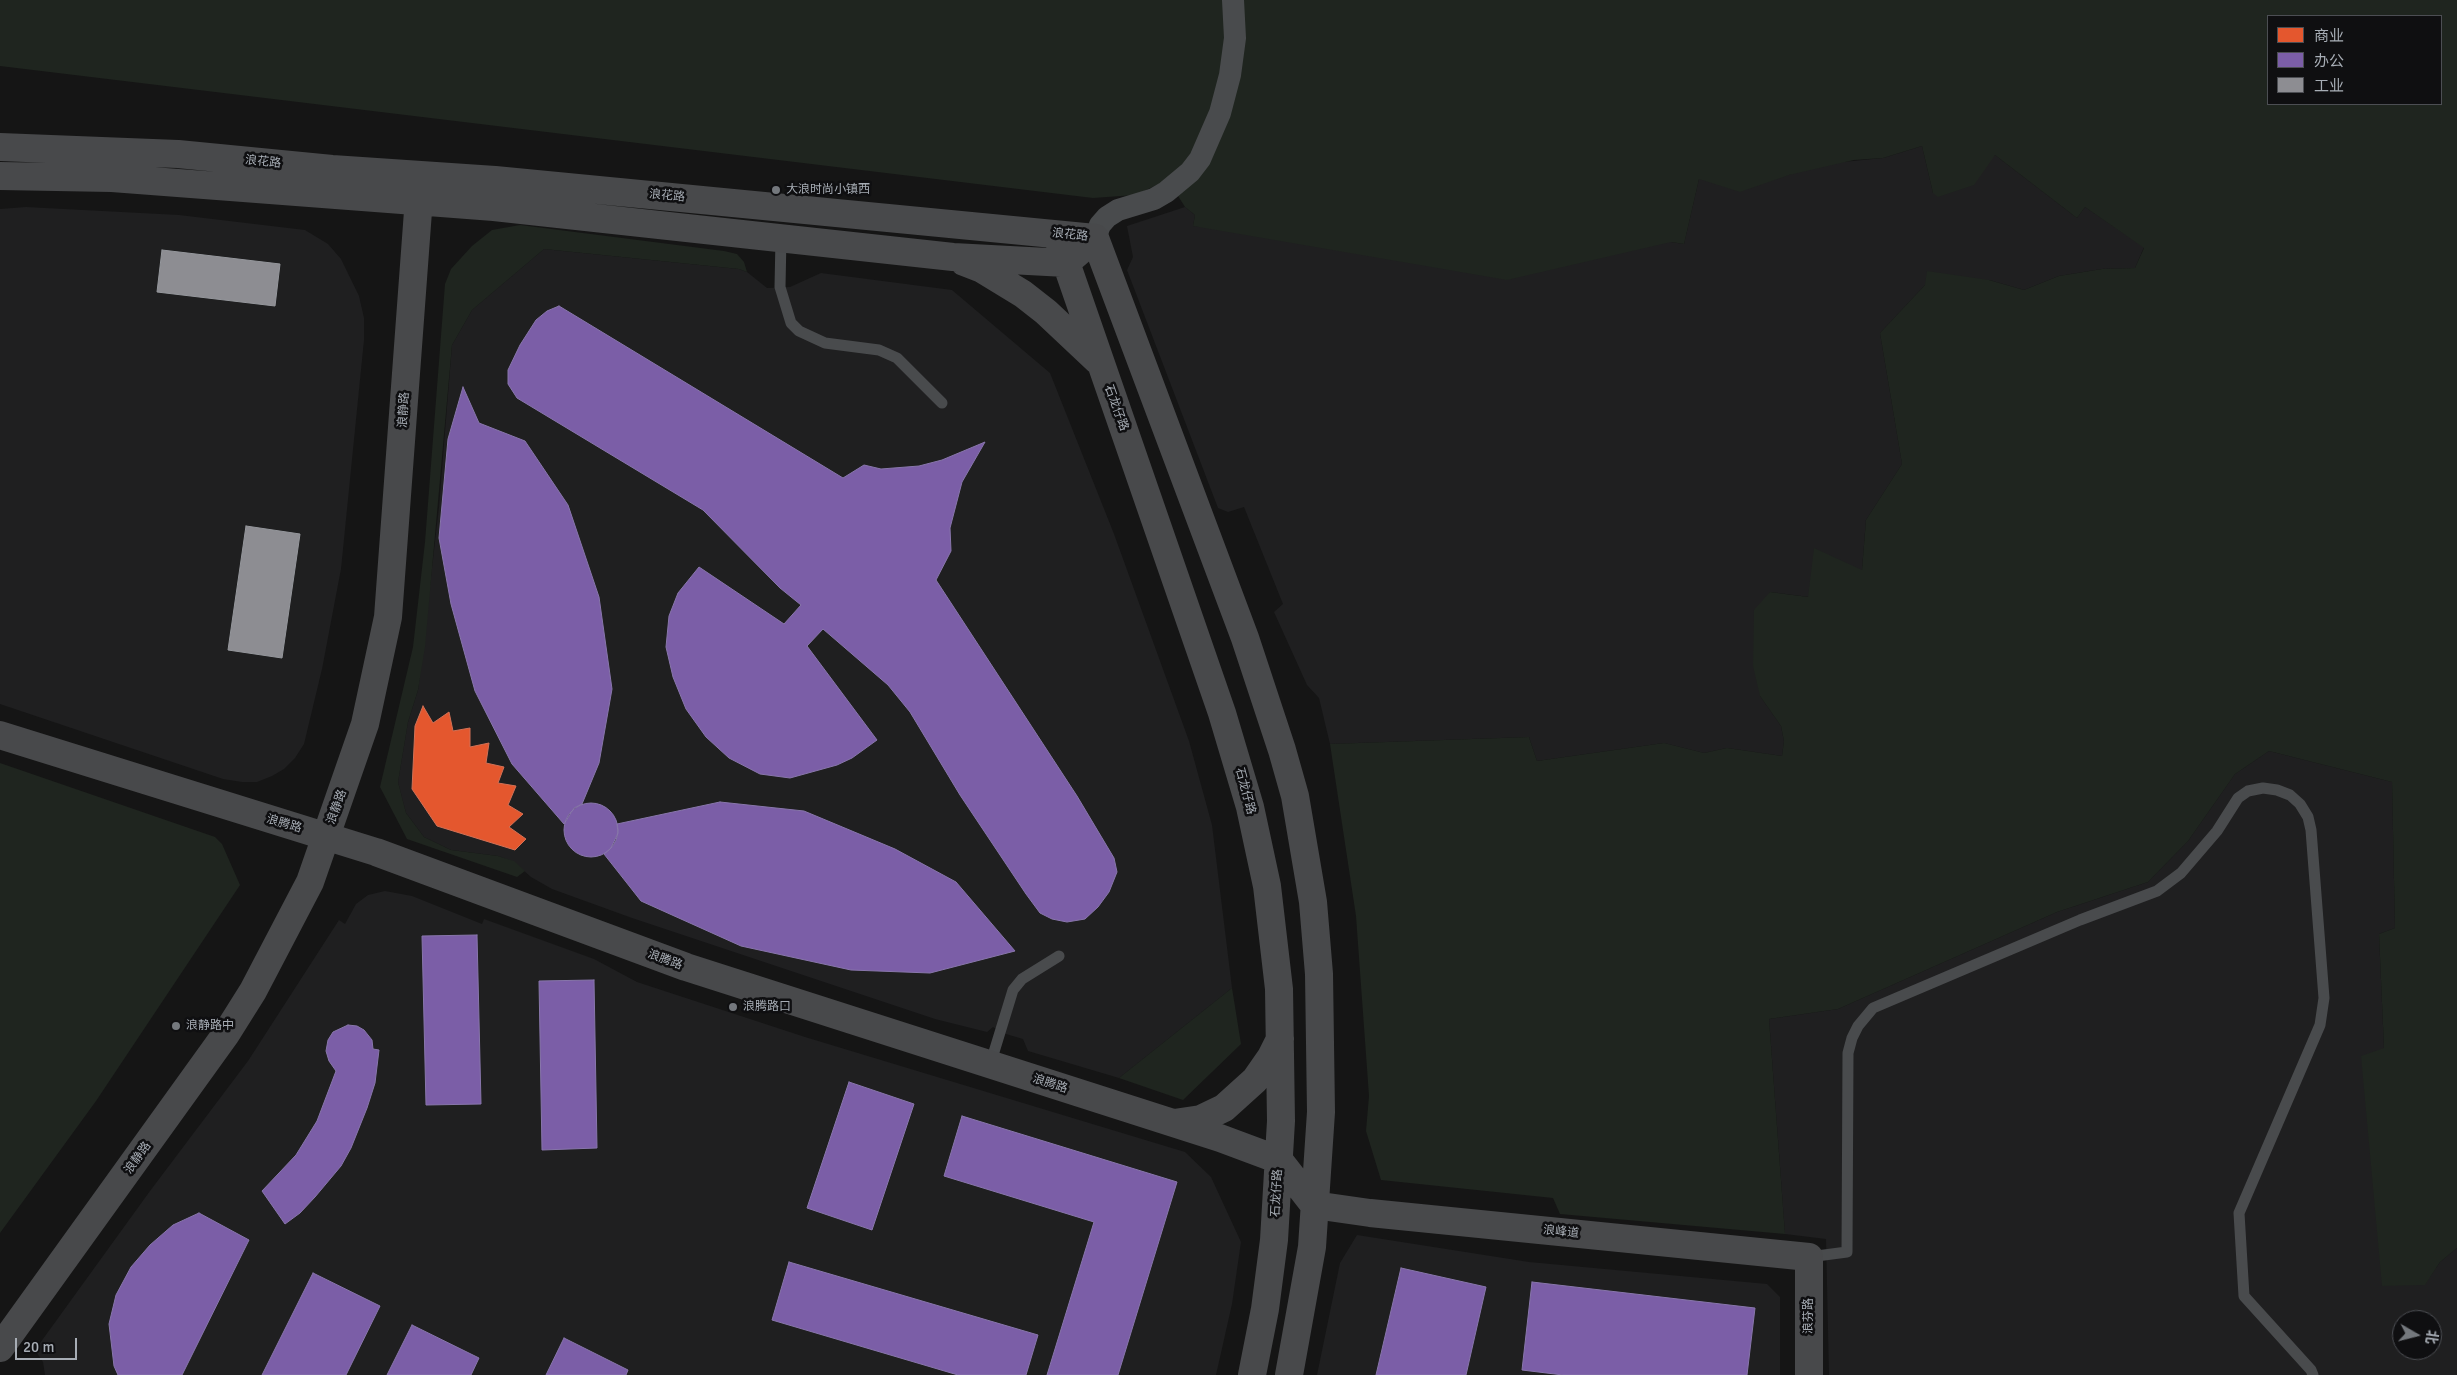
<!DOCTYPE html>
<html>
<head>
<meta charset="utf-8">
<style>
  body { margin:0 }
  #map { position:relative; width:2457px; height:1375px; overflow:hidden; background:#151515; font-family:Signika,"Noto Sans SC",sans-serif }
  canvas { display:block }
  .legend { position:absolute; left:2267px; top:15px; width:175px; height:90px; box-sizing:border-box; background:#0f0f11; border:1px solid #4c4e53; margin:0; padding:6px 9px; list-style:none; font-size:15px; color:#a7adb5 }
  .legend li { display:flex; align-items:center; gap:10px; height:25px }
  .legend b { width:25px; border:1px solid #4c4e53 }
  .north { position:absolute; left:2392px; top:1310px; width:50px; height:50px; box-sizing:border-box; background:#0f0f11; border:1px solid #4c4e53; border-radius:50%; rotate:98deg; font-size:14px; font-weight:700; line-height:20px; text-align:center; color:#a7adb5 }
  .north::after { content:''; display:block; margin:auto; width:18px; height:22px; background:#74787d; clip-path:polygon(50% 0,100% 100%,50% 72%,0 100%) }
  .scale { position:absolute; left:15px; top:1338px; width:62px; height:22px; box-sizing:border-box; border:2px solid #a7adb5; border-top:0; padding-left:6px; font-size:15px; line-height:18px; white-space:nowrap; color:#a7adb5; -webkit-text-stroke:4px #0f0f11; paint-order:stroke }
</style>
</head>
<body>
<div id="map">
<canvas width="2457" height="1375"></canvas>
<ul class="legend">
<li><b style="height:14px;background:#e4572e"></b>商业</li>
<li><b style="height:14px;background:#7b5ea7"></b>办公</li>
<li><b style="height:14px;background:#8d8d92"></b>工业</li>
</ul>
<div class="north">北</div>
<div class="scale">20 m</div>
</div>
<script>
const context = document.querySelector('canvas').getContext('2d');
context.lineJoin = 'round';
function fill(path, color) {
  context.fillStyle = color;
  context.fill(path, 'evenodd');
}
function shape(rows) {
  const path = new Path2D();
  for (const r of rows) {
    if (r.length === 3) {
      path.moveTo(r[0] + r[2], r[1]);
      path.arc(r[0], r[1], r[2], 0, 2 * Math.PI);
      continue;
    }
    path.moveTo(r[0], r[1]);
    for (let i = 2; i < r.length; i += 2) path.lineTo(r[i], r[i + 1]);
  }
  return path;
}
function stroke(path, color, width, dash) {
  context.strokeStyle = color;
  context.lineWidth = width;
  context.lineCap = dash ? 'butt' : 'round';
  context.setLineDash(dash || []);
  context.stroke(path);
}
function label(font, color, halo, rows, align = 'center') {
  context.font = font + ' Signika,"Noto Sans SC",sans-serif';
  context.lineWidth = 5;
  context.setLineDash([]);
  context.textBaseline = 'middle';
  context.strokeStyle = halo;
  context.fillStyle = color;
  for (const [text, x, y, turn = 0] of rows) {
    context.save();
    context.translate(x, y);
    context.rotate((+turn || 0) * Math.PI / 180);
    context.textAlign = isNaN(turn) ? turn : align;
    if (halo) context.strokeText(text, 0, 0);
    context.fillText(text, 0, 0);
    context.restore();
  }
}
fill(shape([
  [1922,146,1933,193,1995,155,2077,218,2085,207,2144,247,2135,268,2102,269,2059,276,2024,290,1989,280,1925,285,1880,333,1902,464,1866,520,1862,570,1809,597,1770,592,1760,696,1781,726,1784,741,1782,756,1727,748,1704,753,1664,743,1537,761,1529,737,1330,744,1319,698,1307,685,1274,612,1283,604,1244,507,1228,512,1218,508,1127,270,1133,257,1127,226,1185,207,1195,215,1193,226,1671,242,1684,244,1699,179,1788,175,1823,164,1883,158],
  [26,207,179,215,305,230,328,244,341,259,359,296,364,318,364,340,341,569,322,669,304,744,295,758,284,769,272,776,257,782,242,782,223,779,0,704,0,209],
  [544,249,739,269,747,272,767,288,790,287,821,273,952,290,1050,373,1114,534,1189,741,1212,825,1232,988,1119,1078,1028,1051,1023,1039,1006,1034,993,1027,987,1032,935,1019,632,918,552,889,531,877,514,862,498,856,451,850,424,837,406,813,398,782,408,722,418,690,439,507,452,345,472,310],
  [2269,751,2392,782,2395,928,2379,934,2384,1048,2425,1284,2440,1262,2457,1248,2457,1375,1829,1375,1826,1239,1785,1234,1769,1019,1838,1009,2057,912,2148,882,2188,841,2235,774],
  [2402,1320,2432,1320,2432,1350,2402,1350],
  [385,891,412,896,482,924,484,919,594,959,637,982,805,1037,1185,1152,1211,1177,1241,1242,1232,1304,1216,1375,45,1375,43,1362,35,1350,150,1191,248,1061,339,920,345,924,356,904,368,895],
  [1357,1235,1529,1262,1767,1284,1780,1297,1780,1375,1317,1375,1340,1263]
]), '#1f1f20');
fill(shape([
  [0,0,2457,0,2457,1248,2440,1262,2425,1285,2382,1286,2361,1056,2384,1048,2379,934,2395,928,2392,782,2269,751,2235,774,2188,841,2148,882,2057,912,1838,1009,1769,1019,1785,1234,1560,1214,1553,1198,1381,1180,1366,1131,1369,1096,1356,916,1330,744,1529,737,1537,761,1664,743,1704,753,1727,748,1782,756,1784,741,1781,726,1760,696,1753,666,1754,610,1770,592,1808,597,1814,548,1862,570,1866,520,1902,464,1880,333,1925,285,1927,271,1989,280,2024,290,2059,276,2102,269,2135,268,2144,248,2085,207,2077,218,1995,155,1974,185,1938,197,1933,193,1922,146,1883,158,1854,160,1789,175,1740,192,1699,179,1684,244,1671,242,1507,280,1193,226,1195,215,1185,207,1168,180,1135,195,1093,198,0,66],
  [2268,16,2441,16,2441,104,2268,104],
  [520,225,724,251,737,254,744,262,747,272,739,269,544,249,472,310,452,345,425,647,418,690,408,722,398,782,406,813,424,837,451,850,498,856,514,861,525,871,517,877,407,839,380,787,413,647,425,542,445,284,451,269,472,246,492,230],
  [0,763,215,837,222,844,240,885,96,1101,0,1233],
  [1232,988,1241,1044,1183,1100,1119,1078]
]), '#1f251f');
const shops = shape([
  [423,706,433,723,449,712,453,731,470,728,470,747,489,743,486,763,504,767,498,783,516,786,508,805,523,814,509,827,526,839,515,850,437,826,412,789,415,726,423,706]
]);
fill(shops, '#e4572e');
stroke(shops, '#d27156', 1);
const offices = shape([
  [559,306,843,478,864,465,881,469,919,466,942,460,985,442,962,482,950,528,951,551,936,580,1077,796,1114,858,1117,872,1109,892,1098,907,1085,919,1067,922,1052,919,1040,913,1026,894,960,795,910,712,888,685,823,629,807,646,877,740,852,758,837,765,790,778,760,774,729,758,706,737,686,709,673,677,666,647,669,616,678,593,699,567,784,624,801,605,780,588,703,510,517,398,508,384,508,370,520,345,536,320,547,311,559,306],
  [463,387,479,423,525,441,568,505,599,597,612,689,599,763,582,804,574,808,564,824,512,764,475,691,451,604,439,538,448,439,463,387],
  [720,802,804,811,895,849,956,882,1015,951,930,973,851,970,741,946,641,901,604,854,611,848,618,833,617,824,720,802],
  [591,830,27],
  [477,935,481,1104,426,1105,422,936,477,935],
  [594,980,597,1148,542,1150,539,981,594,980],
  [348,1025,357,1026,364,1030,372,1040,373,1049,379,1050,375,1083,367,1108,351,1148,341,1166,315,1197,300,1213,285,1224,262,1191,296,1155,317,1121,336,1071,329,1061,326,1051,328,1040,333,1032,348,1025],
  [849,1082,914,1104,872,1230,807,1208,849,1082],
  [962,1116,1177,1182,1118,1375,1047,1375,1094,1222,944,1176,962,1116],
  [199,1213,249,1240,182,1375,118,1375,114,1366,109,1324,116,1295,131,1267,150,1245,173,1225,199,1213],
  [789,1262,1038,1335,1026,1375,958,1375,772,1320,789,1262],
  [1401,1268,1486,1287,1466,1375,1376,1375,1401,1268],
  [313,1273,380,1306,346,1375,262,1375,313,1273],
  [1532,1282,1755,1308,1747,1375,1563,1375,1522,1370,1532,1282],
  [412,1325,479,1358,471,1375,387,1375,412,1325],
  [564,1338,628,1370,626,1375,546,1375,564,1338]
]);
fill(offices, '#7b5ea7');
stroke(offices, '#8876ab', 1);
const industry = shape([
  [162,250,280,264,275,306,157,292,162,250],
  [246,526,300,534,282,658,228,650,246,526]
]);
fill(industry, '#8d8d92');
stroke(industry, '#95979c', 1);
stroke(shape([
  [781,238,780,287,791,323,799,331,825,343,879,350,897,358,942,403],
  [990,1065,1013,990,1022,979,1059,956],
  [1809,1257,1847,1252,1848,1053,1852,1038,1858,1026,1873,1008,2080,920,2157,891,2181,873,2217,831,2238,798,2248,791,2263,788,2277,790,2290,795,2300,804,2308,817,2311,830,2324,998,2320,1025,2239,1213,2244,1296,2311,1370,2313,1375]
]), '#494b4d', 11);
stroke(shape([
  [1095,238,1100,225,1107,217,1118,210,1154,199,1166,192,1190,172,1200,159,1220,113,1230,75,1235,38,1233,0]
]), '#494b4d', 22);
stroke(shape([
  [0,147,178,154,332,169,495,180,1095,238,1066,263,953,257,494,207,112,178,0,176],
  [1095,238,1245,638,1282,750,1295,796,1313,902,1319,974,1321,1112,1312,1247,1289,1375],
  [1060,245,1222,713,1250,807,1267,886,1279,989,1281,1121,1274,1240,1265,1309,1252,1375],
  [964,262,982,269,1023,294,1046,312,1097,360],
  [0,735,376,852,686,967,1220,1138,1279,1160,1314,1205,1370,1213,1809,1257,1809,1375],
  [1174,1123,1201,1119,1224,1108,1255,1080,1271,1057,1280,1039],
  [0,1348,226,1034,253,991,310,882,365,724,388,617,420,184]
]), '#48494b', 28);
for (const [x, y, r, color] of [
  [776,190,5,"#74787d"],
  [733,1007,5,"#74787d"],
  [176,1026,5,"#74787d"]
]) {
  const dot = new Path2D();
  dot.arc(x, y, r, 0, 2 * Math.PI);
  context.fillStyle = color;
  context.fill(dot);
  stroke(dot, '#0f0f11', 2);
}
label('12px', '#a7adb5', '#0f0f11', [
  ["浪花路",263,162,6],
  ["浪花路",667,196,5],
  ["浪花路",1070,235,6],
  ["石龙仔路",1116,408,70],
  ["浪静路",404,410,-86],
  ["石龙仔路",1245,791,75],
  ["浪静路",337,807,-70],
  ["浪腾路",284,824,16],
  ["浪腾路",665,960,20],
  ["浪腾路",1050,1084,18],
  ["浪静路",138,1158,-54],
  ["石龙仔路",1277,1193,-87],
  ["浪峰道",1561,1232,6],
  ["浪芬路",1809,1316,-90]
]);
label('12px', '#a7adb5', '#0f0f11', [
  ["大浪时尚小镇西",786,190],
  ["浪腾路口",743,1007],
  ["浪静路中",186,1026]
], 'left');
</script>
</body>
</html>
